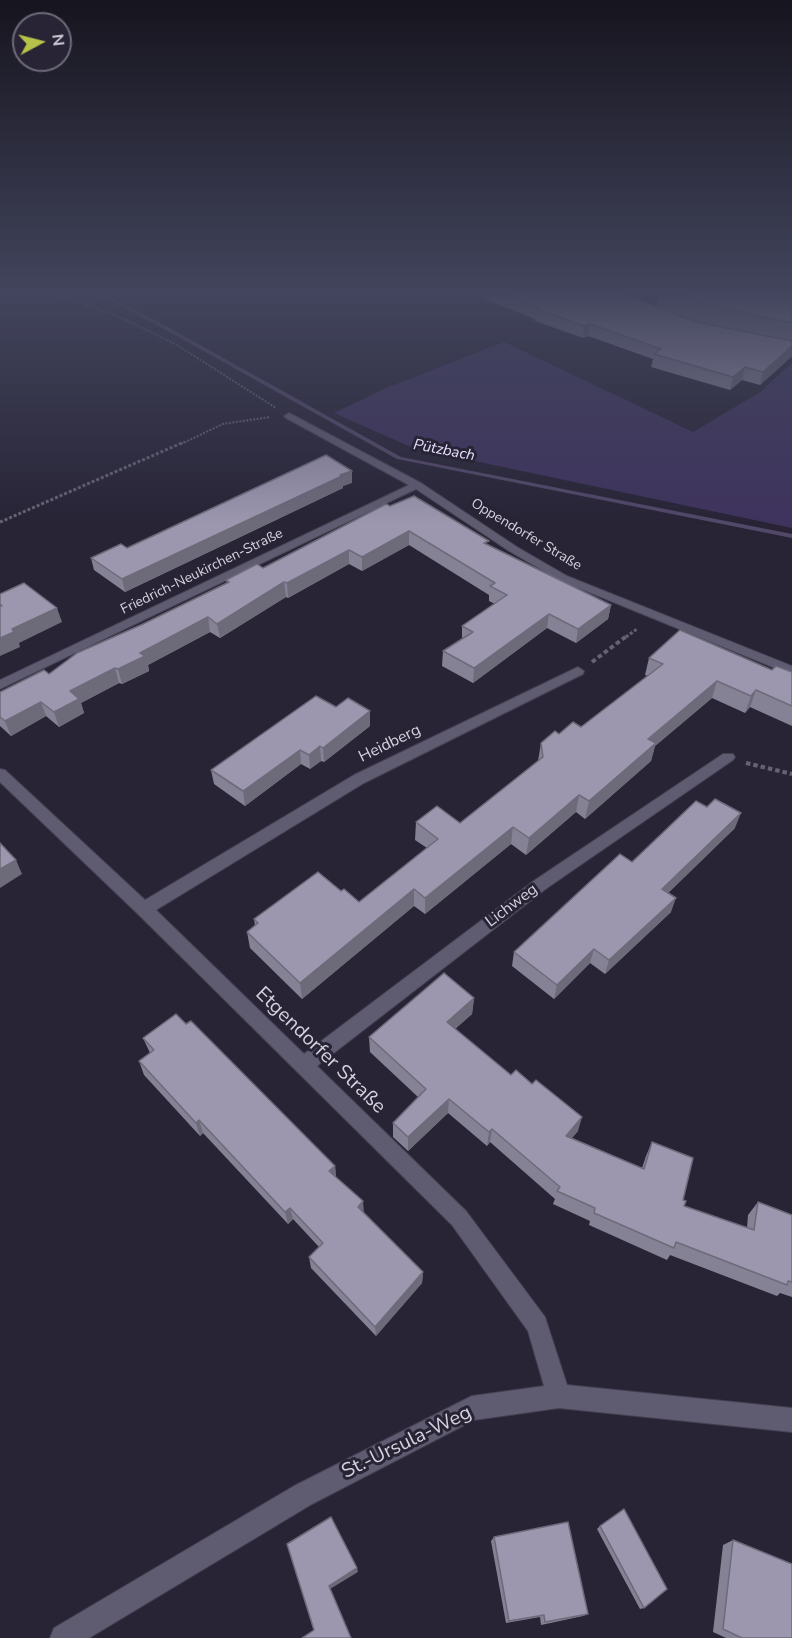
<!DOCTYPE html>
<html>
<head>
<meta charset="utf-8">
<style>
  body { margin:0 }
  #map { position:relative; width:792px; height:1638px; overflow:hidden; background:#282436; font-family:"Nunito Sans",sans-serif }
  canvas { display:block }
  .north { position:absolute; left:12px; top:12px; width:60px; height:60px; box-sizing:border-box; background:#282436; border:2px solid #6d6a79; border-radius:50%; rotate:83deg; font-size:16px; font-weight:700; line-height:24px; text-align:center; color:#d4d2de }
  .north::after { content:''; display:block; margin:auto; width:21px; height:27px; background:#b6c149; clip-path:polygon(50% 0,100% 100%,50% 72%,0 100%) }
</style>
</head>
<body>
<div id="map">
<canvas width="792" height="1638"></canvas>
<div class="north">N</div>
</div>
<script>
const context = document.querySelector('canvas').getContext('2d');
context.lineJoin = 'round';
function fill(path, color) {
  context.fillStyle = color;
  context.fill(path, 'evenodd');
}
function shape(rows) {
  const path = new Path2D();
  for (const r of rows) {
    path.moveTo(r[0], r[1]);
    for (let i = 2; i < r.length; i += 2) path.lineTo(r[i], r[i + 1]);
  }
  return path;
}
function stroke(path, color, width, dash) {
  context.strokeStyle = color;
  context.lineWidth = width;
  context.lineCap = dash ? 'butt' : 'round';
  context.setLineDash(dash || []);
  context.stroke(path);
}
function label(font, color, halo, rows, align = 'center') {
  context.font = font + ' "Nunito Sans",sans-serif';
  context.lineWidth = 6;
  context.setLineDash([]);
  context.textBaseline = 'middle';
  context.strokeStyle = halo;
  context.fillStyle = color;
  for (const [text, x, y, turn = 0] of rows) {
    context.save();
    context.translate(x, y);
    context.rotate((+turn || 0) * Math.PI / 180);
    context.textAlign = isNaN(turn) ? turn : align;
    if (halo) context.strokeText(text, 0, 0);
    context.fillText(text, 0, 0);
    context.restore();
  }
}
fill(shape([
  [504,342,693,432,759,393,792,363,792,528,413,448,334,413,386,388]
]), '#3e335d');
fill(shape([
  [86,295,94,295,114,299,168,327,401,457,792,534,792,538,397,459,164,329,111,301,86,295]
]), '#524868');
const street = shape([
  [289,413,421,483,517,547,567,576,792,666,792,675,559,580,509,551,416,489,0,689,0,680,409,485,286,418,284,416,289,413],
  [578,667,584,671,583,674,364,783,156,910,304,1054,535,880,723,754,733,754,735,757,733,760,547,888,317,1066,466,1211,545,1317,567,1385,792,1408,792,1432,559,1408,474,1420,312,1504,89,1638,50,1638,54,1628,294,1486,464,1400,472,1396,544,1386,528,1331,452,1225,138,914,0,782,0,769,5,770,145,900,354,775,578,667]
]);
stroke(street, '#444051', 2);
stroke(shape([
  [53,295,74,300,122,318,177,345,276,408],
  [181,444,223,424,270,417]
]), '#666272', 2, [2, 1.5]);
stroke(shape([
  [0,522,184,442],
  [626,637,637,629]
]), '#666272', 3, [3, 2]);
stroke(shape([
  [592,662,628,635],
  [746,763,792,774]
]), '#666272', 4, [4.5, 3]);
fill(street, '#5f5b71');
fill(shape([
  [475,295,628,295,656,306,658,295,792,295,792,356,760,385,742,380,730,390,651,367,653,359,588,336,583,338,535,321,535,319],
  [352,483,343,486,343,488,125,592,94,570,91,558],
  [390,506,489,545,611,605,608,619,576,643,547,628,473,683,442,666,443,651,462,639,462,626,495,604,489,601,489,595,409,545,362,571,349,564,288,598,286,597,220,638,210,632,148,665,149,671,122,684,119,683,81,703,84,713,59,727,46,716,11,736,0,726,0,692,49,674,143,624,227,583,226,580,263,568],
  [649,658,792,672,792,726,750,707,745,713,712,698,655,746,651,761,585,819,576,812,526,855,511,844,425,914,414,906,302,999,250,948,247,932,255,926,254,919,341,891,359,902,427,848,415,840,416,822,460,823,538,761,541,743,559,734,581,727,648,676,645,675],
  [370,726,324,762,321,761,310,769,301,764,245,806,214,784,211,770],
  [735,828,668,893,671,912,605,974,590,963,554,999,512,966,514,952,632,862],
  [474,998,472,1014,455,1029,578,1131,572,1138,642,1168,646,1156,652,1142,683,1200,684,1206,747,1228,748,1215,758,1202,792,1215,792,1297,780,1293,777,1296,670,1255,667,1260,589,1225,590,1221,553,1204,555,1199,490,1142,487,1146,448,1113,408,1151,393,1137,393,1123,418,1097,370,1052,369,1037],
  [143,1038,335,1166,336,1177,364,1213,423,1272,422,1283,376,1336,311,1268,309,1257,319,1247,293,1219,288,1224,203,1133,200,1136,144,1075,139,1061,150,1053],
  [600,1526,644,1608,640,1609,597,1529],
  [494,1537,588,1614,583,1616,541,1625,540,1617,506,1623,491,1541],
  [733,1540,792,1638,726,1638,713,1632,723,1545]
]), '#868296');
fill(shape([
  [590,324,588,336,583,338,584,326],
  [792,346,792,356,760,385,763,372],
  [745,367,742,380,730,390,733,377],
  [352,471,352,483,343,486,343,488,125,592,122,579,340,475],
  [409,531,409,545,362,571,362,557],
  [349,550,349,564,288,598,287,583],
  [284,582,286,597,220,638,217,624],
  [611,605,608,619,576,643,578,629],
  [57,608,62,622,19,643,20,647,0,656,0,638,12,629],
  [549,614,547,628,473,683,474,668],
  [208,617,210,632,148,665,149,671,122,684,118,669,140,653],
  [115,668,119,683,81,703,84,713,59,727,54,712,70,691],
  [717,681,712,698,655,746,651,761,585,819,589,801,648,739],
  [756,690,750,707,745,713,751,696],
  [41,702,46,716,11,736,5,721],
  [370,711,370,726,324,762,323,748],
  [320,746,321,761,310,769,309,755],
  [300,750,301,764,245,806,243,791],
  [579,795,576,812,526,855,529,838],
  [741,813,735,828,657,904,662,889],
  [513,827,511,844,425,914,425,898],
  [16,860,22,874,0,888,0,869],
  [414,889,414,906,302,999,300,983],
  [676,898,671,912,605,974,609,960],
  [594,949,590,963,554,999,557,985],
  [474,998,472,1014,446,1037,447,1022],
  [449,1099,448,1113,408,1151,408,1137],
  [582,1117,578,1131,562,1149,566,1136],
  [199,1120,203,1133,200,1136,196,1123],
  [492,1129,490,1142,487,1146,489,1132],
  [335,1166,336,1178,329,1171],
  [363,1201,364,1213,358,1207],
  [290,1208,293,1219,288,1224,285,1212],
  [423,1272,422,1283,376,1336,375,1327],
  [357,1568,358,1572,330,1589,329,1586]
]), '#6d6a7a');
const building = shape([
  [505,295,628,295,696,322,792,341,792,346,763,372,745,367,733,377,654,354,661,349,590,324,584,326,536,309,538,308,505,295],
  [679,295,792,295,792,323,704,304,679,295],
  [326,455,352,471,340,475,342,476,122,579,91,558,121,544,127,548,326,455],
  [414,496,489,541,484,543,611,605,578,629,549,614,474,668,443,651,473,632,462,626,507,595,490,586,495,583,409,531,362,557,349,550,287,583,284,582,217,624,208,617,140,653,145,656,118,669,115,668,70,691,79,699,54,712,41,702,5,721,0,717,0,692,44,670,49,674,77,653,143,624,229,582,226,580,257,564,263,568,386,504,390,506,414,496],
  [24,583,57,608,12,629,14,632,0,638,0,606,2,606,0,604,0,594,24,583],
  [680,630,772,670,776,666,792,672,792,706,756,690,751,696,717,681,648,739,656,743,589,801,579,795,529,838,513,827,425,898,414,889,300,983,247,932,258,923,254,919,318,872,341,891,344,889,359,902,438,839,416,822,437,806,460,823,543,757,541,743,555,731,559,734,573,722,581,727,663,664,649,658,680,630],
  [316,696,336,707,348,698,370,711,323,748,320,746,309,755,300,750,243,791,211,770,316,696],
  [715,799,741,813,662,889,676,898,609,960,594,949,557,985,514,952,620,854,632,862,696,801,707,807,715,799],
  [0,843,16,860,0,869,0,843],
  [444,973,474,998,447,1022,511,1075,516,1070,532,1084,536,1080,582,1117,566,1136,644,1169,652,1142,693,1158,683,1200,686,1201,684,1206,754,1230,758,1202,792,1215,792,1282,788,1281,787,1285,676,1242,674,1248,594,1213,595,1208,557,1191,560,1187,492,1129,489,1132,449,1099,408,1137,393,1123,426,1089,369,1037,444,973],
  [176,1014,186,1024,191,1021,335,1166,329,1171,363,1201,358,1207,423,1272,375,1327,309,1257,323,1243,290,1208,285,1212,199,1120,196,1123,139,1061,154,1050,143,1038,176,1014],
  [624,1509,667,1589,644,1608,600,1526,624,1509],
  [331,1517,357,1568,329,1586,351,1638,302,1638,314,1630,287,1544,331,1517],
  [568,1522,588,1614,545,1622,544,1615,509,1621,494,1537,568,1522],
  [733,1540,792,1564,792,1638,742,1638,723,1629,733,1540]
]);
fill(building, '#9c97ae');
stroke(building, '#6d6a7a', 1.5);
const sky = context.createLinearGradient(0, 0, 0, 524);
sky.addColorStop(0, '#16141e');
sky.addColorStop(0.56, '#42455d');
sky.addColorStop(1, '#42455d00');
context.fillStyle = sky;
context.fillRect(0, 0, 792, 524);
label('14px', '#d4d2de', '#282436', [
  ["Oppendorfer Straße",526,535,31],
  ["Friedrich-Neukirchen-Straße",202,572,-26]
]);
label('italic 15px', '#e5dffe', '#282436', [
  ["Pützbach",444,451,11]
]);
label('16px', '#d4d2de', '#282436', [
  ["Heidberg",390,744,-26],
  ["Lichweg",512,906,-37]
]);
label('20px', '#d4d2de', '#282436', [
  ["Etgendorfer Straße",320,1051,44],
  ["St.-Ursula-Weg",407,1443,-26]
]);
</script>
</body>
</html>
